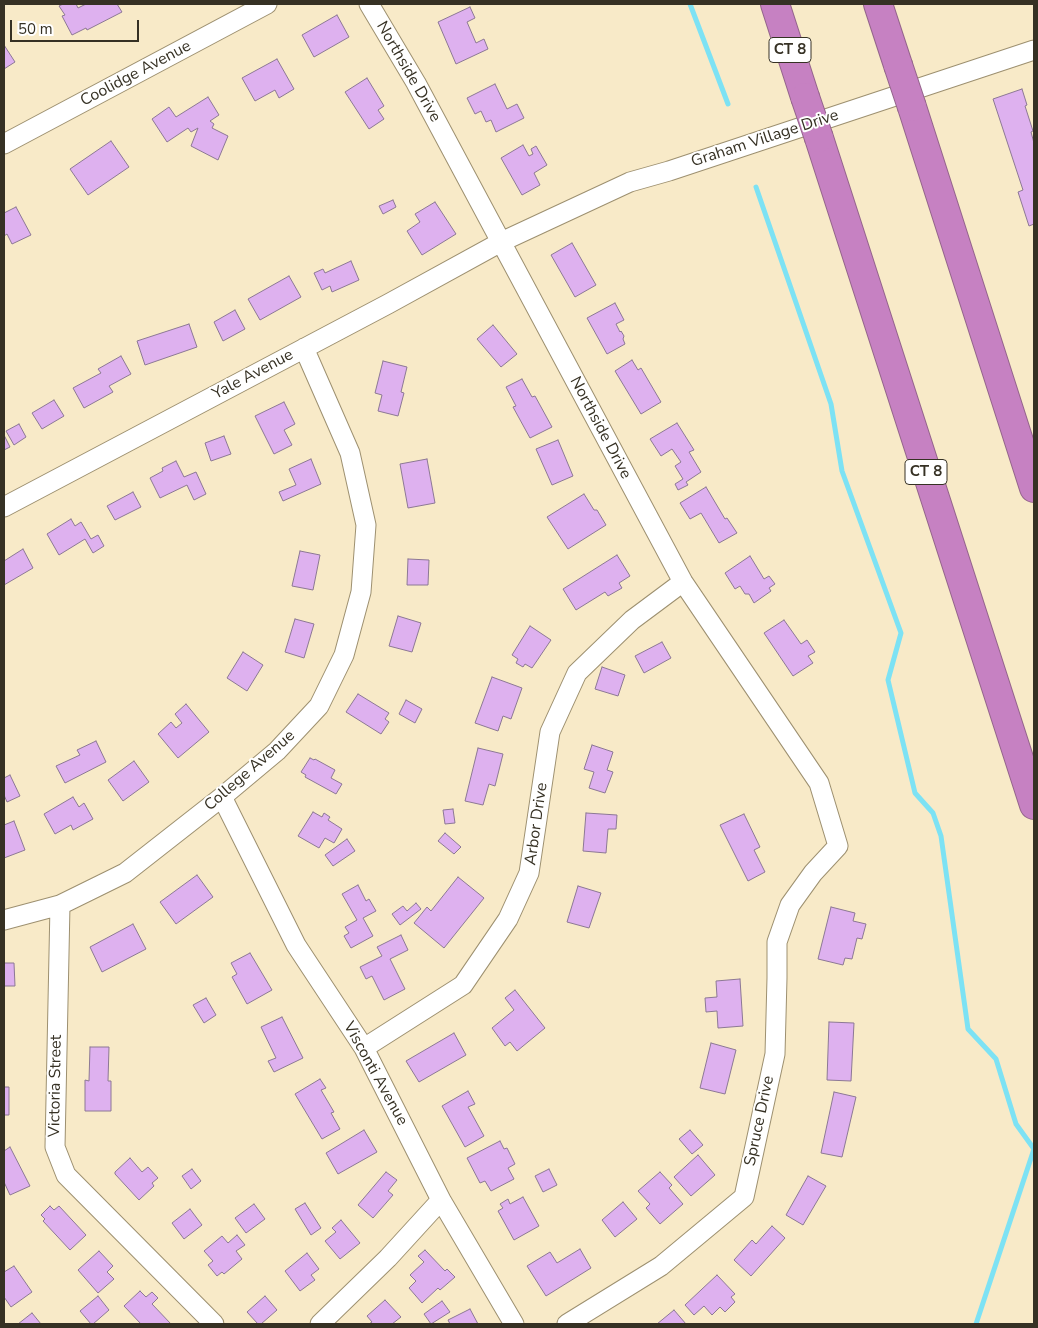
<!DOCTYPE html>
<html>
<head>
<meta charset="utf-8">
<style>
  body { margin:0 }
  #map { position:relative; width:1038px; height:1328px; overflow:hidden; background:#f8eac8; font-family:"Nunito Sans",sans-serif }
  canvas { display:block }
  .frame { position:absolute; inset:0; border:5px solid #363124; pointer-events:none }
  .scale { position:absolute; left:10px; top:20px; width:129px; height:22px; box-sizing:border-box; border:2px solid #363124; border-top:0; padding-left:6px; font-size:15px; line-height:18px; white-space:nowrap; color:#363124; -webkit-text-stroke:4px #fff; paint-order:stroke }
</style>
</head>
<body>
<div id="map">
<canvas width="1038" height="1328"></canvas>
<div class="frame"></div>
<div class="scale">50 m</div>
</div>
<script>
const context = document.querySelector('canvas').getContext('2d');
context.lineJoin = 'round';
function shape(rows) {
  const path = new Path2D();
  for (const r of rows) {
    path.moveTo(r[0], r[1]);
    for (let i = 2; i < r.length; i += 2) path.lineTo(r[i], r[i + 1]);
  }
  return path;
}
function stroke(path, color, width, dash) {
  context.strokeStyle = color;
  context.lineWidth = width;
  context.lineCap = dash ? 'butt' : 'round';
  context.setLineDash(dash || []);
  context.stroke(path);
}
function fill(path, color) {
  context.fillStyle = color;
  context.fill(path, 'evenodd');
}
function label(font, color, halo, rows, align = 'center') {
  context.font = font + ' "Nunito Sans",sans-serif';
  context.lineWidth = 4;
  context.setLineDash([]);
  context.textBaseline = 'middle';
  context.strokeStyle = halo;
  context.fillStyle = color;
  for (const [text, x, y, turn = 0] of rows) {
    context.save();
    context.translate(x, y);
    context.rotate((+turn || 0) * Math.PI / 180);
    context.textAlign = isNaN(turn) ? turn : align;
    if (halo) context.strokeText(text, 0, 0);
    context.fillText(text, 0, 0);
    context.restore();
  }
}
stroke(shape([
  [690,4,728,104],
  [756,187,831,404,842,471,901,633,888,680,915,793,933,813,941,836,968,1029,996,1059,1016,1124,1034,1149,976,1324]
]), '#7de2f4', 5);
const building = shape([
  [63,4,76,4,78,8,86,4,117,4,122,12,87,30,86,28,72,35,62,16,65,15,59,6,63,4],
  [470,7,475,18,467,22,476,43,484,39,488,49,456,64,438,22,470,7],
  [337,15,349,37,314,57,302,35,337,15],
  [4,45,15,62,4,69,4,45],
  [277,59,294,89,279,98,275,90,255,101,242,78,277,59],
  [367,78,384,106,378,110,384,119,369,129,345,92,367,78],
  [495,84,507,109,517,104,524,118,496,132,491,120,486,122,481,111,475,114,467,98,495,84],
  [1022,89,1027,105,1025,106,1033,131,1031,132,1034,143,1034,224,1029,226,1018,192,1023,190,993,99,1022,89],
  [208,97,219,115,210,121,214,124,212,128,228,136,218,160,191,146,198,128,191,132,188,128,167,142,152,119,169,107,176,117,208,97],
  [111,141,129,167,88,195,70,169,111,141],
  [523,145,529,156,533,154,531,149,536,146,547,165,534,173,540,185,522,195,501,158,523,145],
  [393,200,396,207,383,214,379,206,393,200],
  [435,202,456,234,422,255,407,231,420,222,415,214,435,202],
  [16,207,31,235,12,244,7,234,4,236,4,213,16,207],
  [572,243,596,285,575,297,551,255,572,243],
  [351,261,359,280,332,292,330,286,322,290,314,273,323,269,325,273,351,261],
  [289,276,301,297,260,320,248,299,289,276],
  [615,303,624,320,616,324,620,332,621,331,624,336,623,339,625,344,607,354,587,318,615,303],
  [235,310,245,329,223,341,214,322,235,310],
  [189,324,197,347,145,365,137,341,189,324],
  [493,325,517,354,501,367,477,339,493,325],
  [121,356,131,374,109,386,113,392,84,408,73,388,101,373,98,369,121,356],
  [632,360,638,370,641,368,661,402,641,414,615,371,632,360],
  [383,361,407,367,401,392,404,393,398,416,378,411,382,395,375,393,383,361],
  [522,379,532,397,535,396,552,427,530,438,513,407,516,406,506,387,522,379],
  [54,400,64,416,42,429,32,413,54,400],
  [284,402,295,424,284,430,292,445,274,454,255,416,284,402],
  [677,423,694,450,689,452,701,472,686,482,688,485,678,490,675,484,683,479,675,466,681,462,672,449,661,456,650,439,677,423],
  [19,424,26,437,14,445,6,431,19,424],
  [4,435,10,447,4,450,4,435],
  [224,436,231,454,211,461,205,443,224,436],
  [558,440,573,476,552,485,536,449,558,440],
  [311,459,321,484,283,501,279,492,296,485,289,469,311,459],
  [427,459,435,503,408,508,400,464,427,459],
  [176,461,184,477,196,472,206,494,194,500,187,485,160,498,150,478,163,471,162,468,176,461],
  [706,487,725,519,727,518,737,533,719,543,701,513,690,519,680,503,706,487],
  [133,492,141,507,115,520,107,506,133,492],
  [584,494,594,510,597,510,606,525,568,549,547,517,584,494],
  [71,519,75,526,81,522,91,539,98,535,104,546,93,553,85,539,59,555,47,534,71,519],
  [23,549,33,568,4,585,4,561,23,549],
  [300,551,320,555,313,590,292,586,300,551],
  [617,555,630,576,619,583,622,588,608,596,605,592,576,610,563,589,617,555],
  [750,556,764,579,769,576,775,584,769,588,771,591,754,603,749,594,745,594,740,586,735,589,725,573,750,556],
  [408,559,429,560,428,585,407,585,408,559],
  [398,616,421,623,412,652,389,646,398,616],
  [295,619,314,624,304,658,285,652,295,619],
  [784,620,801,644,807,640,815,652,808,656,813,663,793,676,764,633,784,620],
  [530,626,551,640,532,668,525,664,523,667,516,663,518,659,512,655,530,626],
  [662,642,671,658,644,673,635,656,662,642],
  [243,652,263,665,247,691,227,678,243,652],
  [602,667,625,675,618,696,595,689,602,667],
  [492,677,522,688,511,719,503,716,498,731,475,723,492,677],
  [358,694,389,713,385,719,389,722,381,734,346,712,358,694],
  [406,700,422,709,415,723,399,714,406,700],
  [186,704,209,732,178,758,158,734,171,722,176,728,182,723,175,714,186,704],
  [96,741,106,762,65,783,56,766,80,755,77,750,96,741],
  [592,745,613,752,607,770,613,772,605,793,589,788,594,772,584,769,592,745],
  [478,748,503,754,495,786,489,784,483,805,465,801,478,748],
  [310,758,314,760,315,759,335,770,331,778,342,784,336,794,305,777,306,775,301,772,310,758],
  [134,761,149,782,123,801,108,780,134,761],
  [10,775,20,796,7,802,4,795,4,778,10,775],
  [73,797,79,807,84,803,93,819,73,830,71,825,55,834,44,814,73,797],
  [453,809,455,823,445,824,443,810,453,809],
  [313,812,322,817,324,813,330,817,328,820,342,829,334,843,325,838,319,848,298,836,313,812],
  [586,813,617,815,616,829,608,829,606,853,583,851,586,813],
  [744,814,760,847,754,850,765,872,748,881,720,825,744,814],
  [14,821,25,850,4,858,4,825,14,821],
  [445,833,461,847,454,854,438,841,445,833],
  [347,839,355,851,333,866,325,855,347,839],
  [197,875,213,897,176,924,160,902,197,875],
  [458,877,484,898,444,948,414,923,427,907,431,911,458,877],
  [358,885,366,901,369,899,376,911,363,918,373,936,351,948,344,936,349,933,345,927,357,920,342,894,358,885],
  [578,886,601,893,589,928,567,922,578,886],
  [416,903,421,909,400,925,392,914,403,906,407,911,416,903],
  [831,907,855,913,853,921,866,924,862,939,857,938,852,959,845,958,843,965,818,959,831,907],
  [133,924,146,949,102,972,90,947,133,924],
  [401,935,408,950,390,959,405,989,384,1000,372,976,366,979,360,967,382,956,377,947,401,935],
  [250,953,272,990,247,1004,232,977,237,974,231,963,250,953],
  [4,963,14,963,15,986,4,986,4,963],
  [740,979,743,1026,718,1028,717,1011,706,1012,705,998,717,997,716,981,740,979],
  [515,990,545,1028,517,1051,510,1042,505,1046,492,1028,514,1010,505,998,515,990],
  [206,998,216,1015,204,1023,193,1005,206,998],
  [282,1017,303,1058,274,1072,268,1061,276,1058,261,1027,282,1017],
  [829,1022,854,1023,851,1081,827,1080,829,1022],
  [454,1033,466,1055,419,1082,406,1061,454,1033],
  [711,1043,736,1050,725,1094,700,1088,711,1043],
  [90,1047,109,1047,108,1081,111,1081,111,1111,85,1111,85,1080,89,1081,90,1047],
  [320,1079,326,1088,321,1090,334,1112,331,1113,340,1129,322,1139,295,1094,320,1079],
  [4,1087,9,1087,9,1115,4,1115,4,1087],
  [468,1091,475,1104,468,1107,484,1136,465,1147,442,1106,468,1091],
  [834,1092,856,1097,842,1157,821,1153,834,1092],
  [364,1130,377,1152,338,1174,326,1153,364,1130],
  [690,1130,703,1145,692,1154,679,1139,690,1130],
  [500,1141,504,1149,507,1148,515,1164,508,1168,514,1179,491,1191,485,1181,480,1183,467,1158,500,1141],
  [10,1147,30,1186,10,1195,4,1182,4,1151,10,1147],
  [698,1155,715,1175,691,1196,674,1177,698,1155],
  [130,1158,142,1172,148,1167,158,1178,152,1183,154,1186,139,1200,115,1174,115,1172,130,1158],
  [192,1169,201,1181,191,1189,182,1176,192,1169],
  [549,1169,557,1185,543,1192,535,1176,549,1169],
  [386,1172,397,1180,388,1191,393,1195,373,1218,358,1205,386,1172],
  [660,1172,672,1185,669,1188,683,1204,660,1224,646,1208,650,1204,638,1191,660,1172],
  [808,1176,826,1186,803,1225,786,1215,808,1176],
  [523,1197,539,1226,514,1240,498,1211,503,1208,500,1204,508,1199,510,1204,523,1197],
  [623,1202,637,1219,615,1237,602,1220,623,1202],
  [305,1203,321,1228,311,1235,295,1209,305,1203],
  [254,1204,265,1219,246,1233,235,1218,254,1204],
  [50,1206,54,1210,59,1206,86,1235,70,1250,43,1221,45,1219,41,1215,50,1206],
  [190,1209,202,1225,184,1239,172,1223,190,1209],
  [341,1220,360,1243,340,1259,325,1241,336,1232,332,1228,341,1220],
  [772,1226,785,1238,751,1276,734,1260,752,1240,756,1244,772,1226],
  [237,1235,245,1245,236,1251,242,1259,224,1274,222,1272,217,1276,208,1265,213,1261,204,1251,222,1236,228,1243,237,1235],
  [580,1249,591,1268,546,1296,527,1266,550,1252,557,1263,580,1249],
  [425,1250,445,1271,447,1269,455,1277,440,1290,438,1288,422,1303,409,1288,416,1281,410,1275,424,1262,418,1256,425,1250],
  [99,1251,113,1266,107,1272,114,1279,98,1293,78,1270,99,1251],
  [307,1253,319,1269,311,1275,315,1280,300,1291,285,1271,307,1253],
  [14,1266,32,1292,11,1307,4,1297,4,1272,14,1266],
  [717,1275,735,1294,731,1297,735,1302,725,1312,720,1307,712,1315,704,1306,694,1315,685,1305,717,1275],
  [140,1291,146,1297,152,1292,158,1298,152,1304,171,1324,141,1324,124,1306,140,1291],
  [98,1296,109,1310,93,1324,91,1324,80,1311,98,1296],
  [265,1296,277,1310,261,1324,258,1324,247,1312,265,1296],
  [385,1300,401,1317,392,1324,369,1324,372,1322,367,1316,385,1300],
  [442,1301,450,1312,431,1324,424,1314,442,1301],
  [470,1309,478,1324,450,1324,448,1320,470,1309],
  [674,1310,686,1324,657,1324,674,1310],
  [32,1313,41,1324,18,1324,32,1313]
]);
fill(building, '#deb1ef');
stroke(building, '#8c7894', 1);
const street = shape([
  [369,4,416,83,683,582,819,783,838,846,813,873,790,905,777,942,777,978,775,1054,744,1197,661,1266,567,1324],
  [4,144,267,4],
  [4,507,388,304,501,242,630,182,669,171,1034,50],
  [222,797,296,945,364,1048,441,1200,514,1324],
  [60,905,55,1147,66,1175,214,1324],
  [4,920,60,905,125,873,222,797,277,751,319,706,344,655,361,592,366,525,350,453,304,348],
  [364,1048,463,985,508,919,529,873,550,732,577,673,632,620,683,582],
  [320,1324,388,1258,441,1200]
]);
const highway = shape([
  [775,4,805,97],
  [878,4,898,65],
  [912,107,1034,488],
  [819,138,1034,805]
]);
stroke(street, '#9d9070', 21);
stroke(highway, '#94658b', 30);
stroke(street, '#fff', 19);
stroke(highway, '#c681c2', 28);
const highwayBridge = shape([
  [898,65,912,107],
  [805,97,819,138]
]);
stroke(highwayBridge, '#94658b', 30, []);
stroke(highwayBridge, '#c681c2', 28);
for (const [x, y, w] of [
  [790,50,42],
  [926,472,42]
]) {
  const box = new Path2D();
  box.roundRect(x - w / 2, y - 12.5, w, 25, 4);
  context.fillStyle = '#fff';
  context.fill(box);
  stroke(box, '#363124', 1);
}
label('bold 15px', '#363124', null, [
  ["CT 8",790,50],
  ["CT 8",926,472]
]);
label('16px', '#363124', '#fff', [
  ["Northside Drive",408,72,60],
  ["Coolidge Avenue",136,74,-28],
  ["Graham Village Drive",765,139,-18],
  ["Yale Avenue",253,375,-28],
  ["Northside Drive",600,428,62],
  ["College Avenue",250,771,-41],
  ["Arbor Drive",537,824,-82],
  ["Visconti Avenue",375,1074,61],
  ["Victoria Street",56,1086,-89],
  ["Spruce Drive",760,1121,-78]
]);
</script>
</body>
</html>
